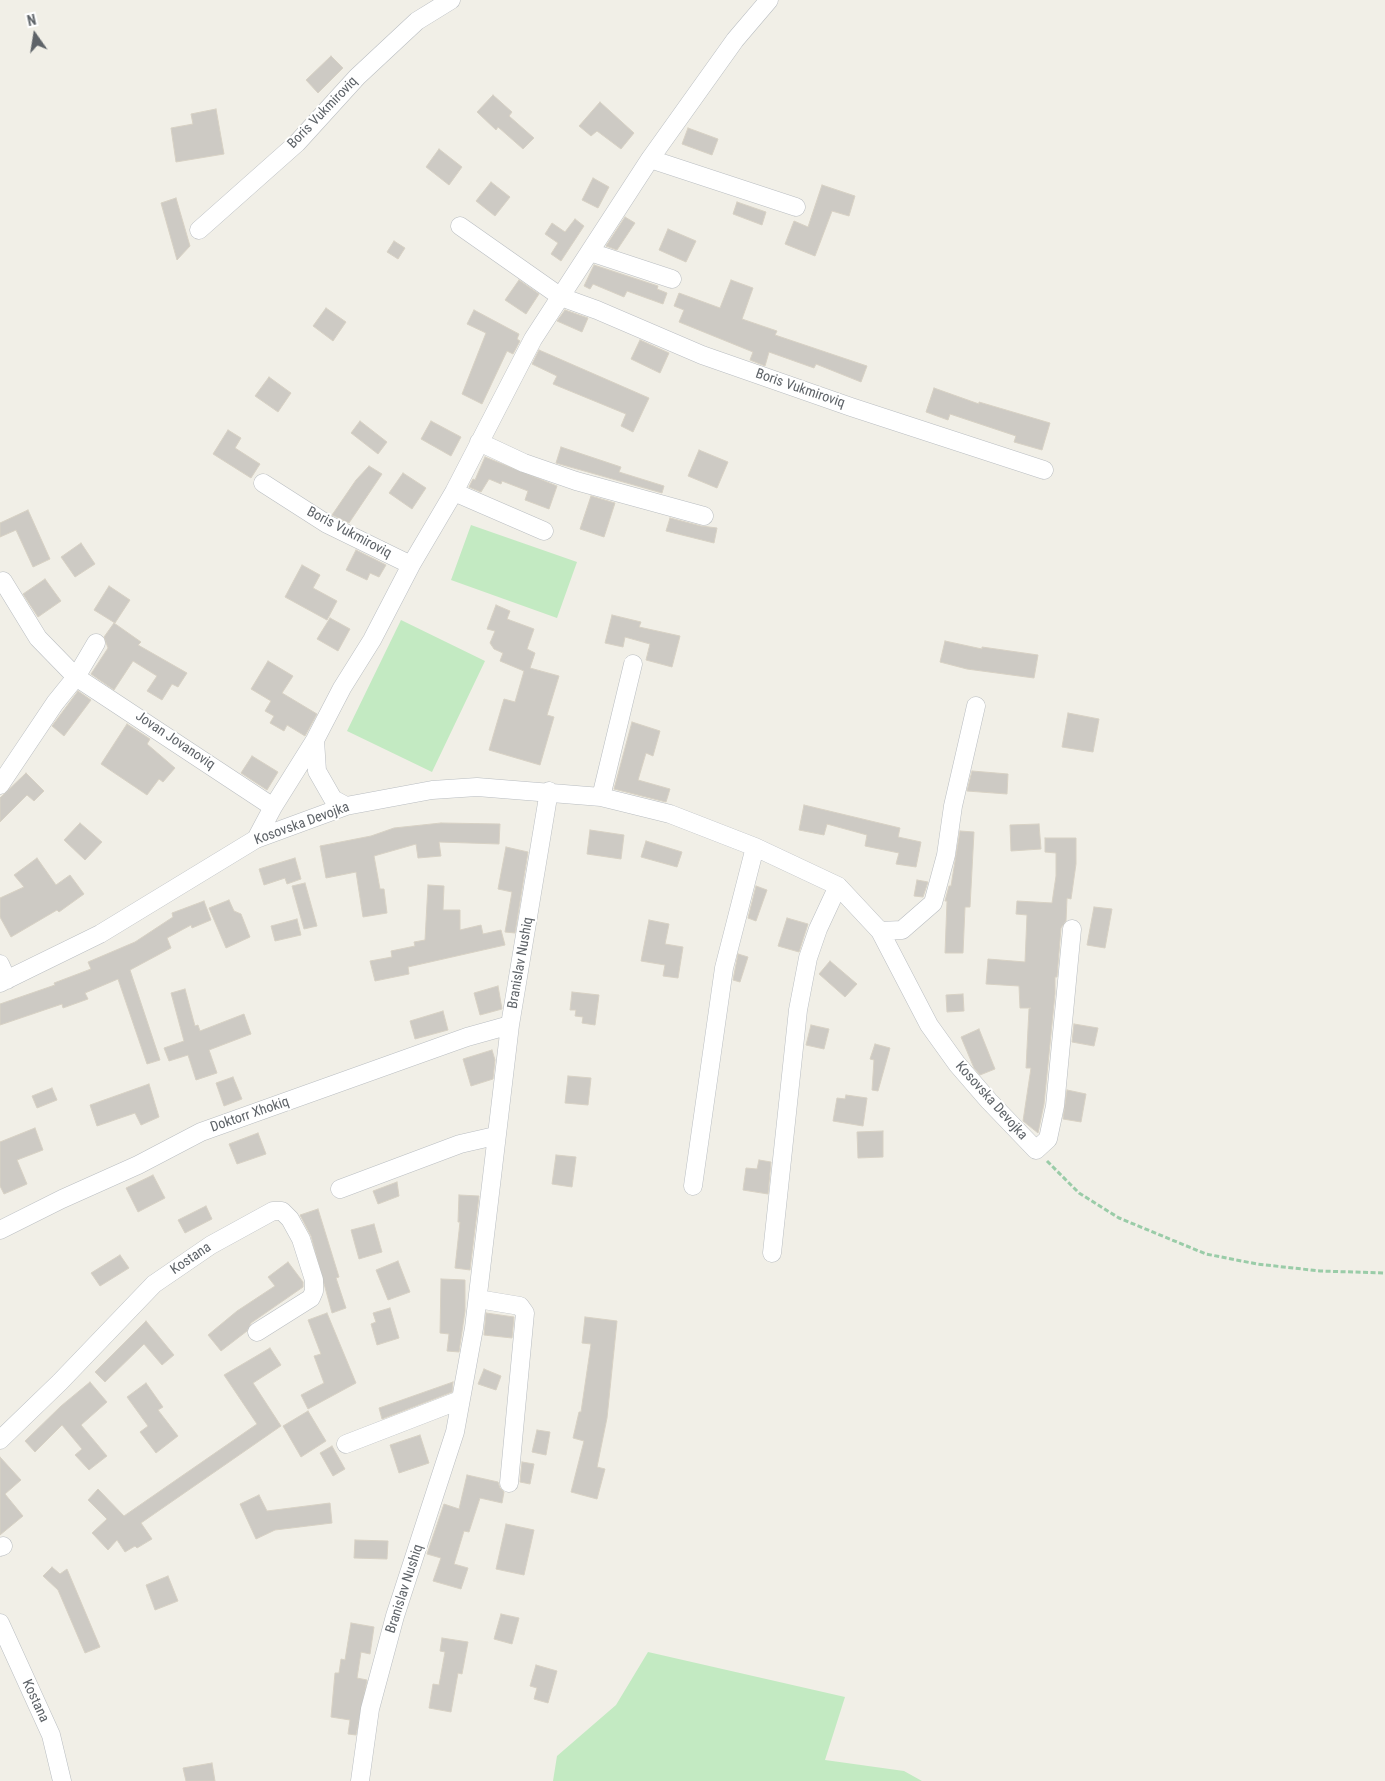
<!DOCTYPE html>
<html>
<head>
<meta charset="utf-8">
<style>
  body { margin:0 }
  #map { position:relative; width:1385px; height:1781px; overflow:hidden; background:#f1efe7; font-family:"Roboto Condensed",sans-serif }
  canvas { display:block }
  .north { position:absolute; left:10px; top:10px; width:50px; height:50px; -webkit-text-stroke:4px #fff; paint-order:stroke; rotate:347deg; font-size:14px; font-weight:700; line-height:20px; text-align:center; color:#5e6368 }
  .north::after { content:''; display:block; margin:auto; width:18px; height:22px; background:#5e6368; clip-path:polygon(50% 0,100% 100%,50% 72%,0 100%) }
</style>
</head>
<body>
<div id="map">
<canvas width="1385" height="1781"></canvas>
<div class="north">N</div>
</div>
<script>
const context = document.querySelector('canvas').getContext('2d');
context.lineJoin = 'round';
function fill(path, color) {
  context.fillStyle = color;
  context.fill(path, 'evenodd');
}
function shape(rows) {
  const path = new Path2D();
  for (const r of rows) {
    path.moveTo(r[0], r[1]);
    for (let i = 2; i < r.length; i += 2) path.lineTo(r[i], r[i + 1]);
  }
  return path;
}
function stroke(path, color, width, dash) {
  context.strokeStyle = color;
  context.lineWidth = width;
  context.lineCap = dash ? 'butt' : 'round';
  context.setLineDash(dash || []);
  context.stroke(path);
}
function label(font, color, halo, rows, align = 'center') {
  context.font = font + ' "Roboto Condensed",sans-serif';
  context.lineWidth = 4;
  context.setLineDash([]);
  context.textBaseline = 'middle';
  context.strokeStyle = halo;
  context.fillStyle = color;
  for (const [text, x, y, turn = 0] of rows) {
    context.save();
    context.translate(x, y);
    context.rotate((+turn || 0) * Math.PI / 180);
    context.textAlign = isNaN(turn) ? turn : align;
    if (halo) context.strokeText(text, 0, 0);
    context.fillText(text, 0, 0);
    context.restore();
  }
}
fill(shape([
  [471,525,577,562,557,618,451,580],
  [401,620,485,661,432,772,347,731],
  [648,1652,845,1697,825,1760,904,1771,922,1781,553,1781,557,1756,616,1705]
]), '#c3eac2');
const building = shape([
  [331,56,343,68,318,93,306,80,331,56],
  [493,95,512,112,509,116,534,138,523,149,498,127,496,130,477,112,493,95],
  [600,102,634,133,621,149,597,131,591,136,579,126,600,102],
  [216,109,224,154,176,162,171,128,193,124,191,114,216,109],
  [688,128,718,139,712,155,682,144,688,128],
  [439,149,462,167,449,185,426,167,439,149],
  [593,178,609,187,598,208,582,200,593,178],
  [491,182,510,197,495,216,476,201,491,182],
  [822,185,855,196,849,216,832,211,815,256,785,244,794,221,808,227,822,185],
  [176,198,190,246,177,260,161,203,176,198],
  [737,202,766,212,762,225,733,214,737,202],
  [625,217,635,223,617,250,606,246,625,217],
  [575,219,584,226,561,261,551,254,558,243,545,234,552,223,565,232,575,219],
  [668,229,696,241,686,262,659,250,668,229],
  [394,241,405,248,398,259,387,252,394,241],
  [594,265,658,286,657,289,667,293,663,304,627,291,624,297,593,284,590,289,584,286,594,265],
  [519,280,539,294,526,314,505,300,519,280],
  [731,280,753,288,742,319,777,331,775,335,867,366,861,382,816,364,814,368,769,352,765,366,750,360,753,352,679,322,684,310,674,306,679,293,720,308,731,280],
  [326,308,346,322,333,341,313,326,326,308],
  [474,310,519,334,517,339,520,341,513,354,507,351,482,404,462,394,486,333,467,324,474,310],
  [565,310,588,318,582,332,557,321,565,310],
  [640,340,669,353,660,373,631,359,640,340],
  [539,350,649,398,633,432,621,426,626,414,553,384,557,376,532,364,539,350],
  [269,377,291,393,278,412,255,396,269,377],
  [934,388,979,404,979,402,1050,423,1042,450,1014,442,1016,436,950,414,948,420,926,412,934,388],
  [360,421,387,442,378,454,351,433,360,421],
  [431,421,461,437,451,456,421,439,431,421],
  [228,430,241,438,235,448,260,464,251,478,213,454,228,430],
  [561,447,621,467,619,472,664,486,662,493,556,463,561,447],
  [699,450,728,462,717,488,688,476,699,450],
  [485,457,557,486,549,509,525,500,528,491,502,481,501,484,489,479,481,492,469,487,473,479,475,480,485,457],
  [369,466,382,474,349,523,332,515,356,480,369,466],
  [403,473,426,488,412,509,389,493,403,473],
  [591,496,615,503,604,537,580,529,591,496],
  [28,510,50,559,33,567,16,530,0,537,0,523,28,510],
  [670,518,701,526,717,528,714,543,666,531,670,518],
  [81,543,95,564,75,577,61,557,81,543],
  [356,550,386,565,379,577,370,573,367,580,346,570,356,550],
  [302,565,320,575,313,588,337,601,327,620,285,597,302,565],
  [45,579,61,601,38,617,23,594,45,579],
  [109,586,130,600,115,623,94,610,109,586],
  [496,605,510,611,507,619,534,629,527,649,535,653,530,668,559,676,547,715,554,717,540,765,489,750,504,699,515,702,524,671,500,661,503,653,494,649,490,643,495,631,487,629,496,605],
  [612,615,641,622,639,627,680,636,672,667,646,660,650,644,625,637,623,647,605,643,612,615],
  [330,618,350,629,338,651,317,639,330,618],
  [114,623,141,642,138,645,187,673,178,687,172,684,162,700,147,691,157,676,133,661,114,690,91,674,108,648,104,637,114,623],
  [945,641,982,649,982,647,1038,655,1034,678,967,669,940,662,945,641],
  [268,661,293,676,282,693,317,714,305,736,287,725,284,731,270,723,274,716,265,711,271,701,251,689,268,661],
  [78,691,91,700,64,736,52,726,78,691],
  [1068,713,1099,719,1093,752,1062,747,1068,713],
  [632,722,660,731,653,756,646,753,638,780,670,789,666,802,614,789,632,722],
  [127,724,150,739,147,744,175,768,163,782,159,779,147,795,101,764,127,724],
  [252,756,278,772,267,790,241,773,252,756],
  [972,771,1008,774,1007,794,967,791,972,771],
  [26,773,44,791,34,801,27,795,0,822,0,798,26,773],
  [804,805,900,828,898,837,921,842,916,867,896,864,899,853,865,846,867,835,827,824,824,835,799,830,804,805],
  [80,823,102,842,85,860,64,840,80,823],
  [441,823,500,824,499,844,439,842,441,856,418,858,416,844,374,856,380,889,384,889,387,913,363,917,356,872,326,878,320,846,371,836,394,828,441,823],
  [1039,824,1041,849,1011,851,1010,825,1039,824],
  [590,830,624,835,621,859,587,854,590,830],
  [960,831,974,832,970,907,965,907,963,953,945,953,947,901,945,901,949,886,951,886,960,831],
  [1045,838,1076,838,1076,864,1071,899,1067,898,1066,921,1061,928,1057,977,1055,977,1055,994,1044,1104,1038,1133,1023,1121,1031,1068,1026,1068,1029,1009,1031,1008,1020,1008,1019,986,986,984,988,959,1025,962,1027,915,1016,914,1017,901,1052,903,1056,876,1056,853,1045,852,1045,838],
  [646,841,682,852,677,867,641,857,646,841],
  [506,847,528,852,515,933,505,932,512,892,498,889,506,847],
  [37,858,56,885,70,875,84,894,59,912,57,910,11,937,0,917,0,898,24,887,14,875,37,858],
  [295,858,301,879,287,884,285,878,264,885,259,869,295,858],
  [917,880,928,882,923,897,914,896,917,880],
  [305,883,317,926,304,929,292,886,305,883],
  [428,885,444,886,443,910,460,910,460,930,481,925,483,934,501,930,505,945,408,967,409,974,375,981,370,961,392,957,391,951,415,946,414,942,425,940,428,885],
  [756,886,767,890,756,921,748,918,756,886],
  [229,900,234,911,241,914,250,937,226,948,209,908,229,900],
  [204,901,211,920,192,928,191,925,167,938,171,948,130,970,160,1060,147,1064,118,979,85,993,88,999,63,1008,62,1004,0,1025,0,1004,55,985,54,983,91,969,88,962,135,942,173,917,172,913,204,901],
  [1094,907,1112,909,1105,948,1087,945,1094,907],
  [787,918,808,924,799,952,778,946,787,918],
  [297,919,301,935,275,941,271,926,297,919],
  [649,920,669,924,665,944,683,947,678,978,663,976,665,965,641,961,649,920],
  [738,954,748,957,740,982,733,980,738,954],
  [830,961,857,984,845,997,819,974,830,961],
  [498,986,502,1009,480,1015,474,993,498,986],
  [185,989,195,1026,198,1025,200,1031,244,1014,251,1034,209,1050,217,1073,196,1080,188,1055,169,1061,164,1048,184,1041,171,993,185,989],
  [572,992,599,995,595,1025,582,1023,583,1017,575,1016,576,1010,570,1010,572,992],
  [963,994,964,1011,947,1012,946,995,963,994],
  [443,1011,448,1030,415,1039,410,1021,443,1011],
  [1074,1024,1098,1028,1094,1046,1072,1042,1074,1024],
  [811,1025,829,1029,824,1049,806,1045,811,1025],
  [979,1029,995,1069,980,1075,974,1068,961,1037,979,1029],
  [875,1044,890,1048,878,1091,872,1090,874,1060,870,1059,875,1044],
  [492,1050,495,1060,493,1079,471,1086,463,1059,492,1050],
  [568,1076,591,1078,588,1105,565,1103,568,1076],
  [233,1077,242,1099,224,1106,216,1083,233,1077],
  [149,1084,159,1117,141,1125,135,1113,97,1126,90,1105,149,1084],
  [52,1088,57,1100,37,1108,32,1096,52,1088],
  [1067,1090,1086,1094,1081,1122,1063,1119,1067,1090],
  [846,1095,867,1098,863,1126,833,1121,837,1098,845,1099,846,1095],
  [35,1128,43,1150,17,1160,27,1184,4,1194,0,1186,0,1142,35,1128],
  [883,1131,883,1157,858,1158,857,1132,883,1131],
  [258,1133,266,1154,237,1164,229,1144,258,1133],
  [556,1155,576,1157,572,1187,552,1184,556,1155],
  [759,1160,771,1162,768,1194,743,1190,746,1168,757,1169,759,1160],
  [153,1175,165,1198,138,1212,126,1188,153,1175],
  [397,1182,399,1196,378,1204,373,1191,397,1182],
  [459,1195,479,1196,470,1270,455,1268,460,1222,458,1222,459,1195],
  [206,1206,212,1219,185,1233,178,1220,206,1206],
  [318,1209,339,1277,336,1278,346,1308,332,1313,311,1236,300,1215,318,1209],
  [374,1224,382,1252,359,1259,351,1230,374,1224],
  [120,1255,129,1268,100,1286,91,1273,120,1255],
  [398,1261,410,1292,388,1300,376,1270,398,1261],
  [288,1262,303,1282,303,1287,251,1323,247,1331,221,1351,208,1335,237,1311,275,1286,268,1277,288,1262],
  [441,1279,465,1280,465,1311,459,1352,447,1351,449,1334,440,1333,441,1279],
  [390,1308,399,1338,377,1345,371,1324,376,1322,373,1313,390,1308],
  [327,1313,356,1383,308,1409,301,1395,324,1383,314,1356,321,1354,308,1320,327,1313],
  [486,1313,514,1317,512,1338,484,1335,486,1313],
  [585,1317,617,1321,607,1418,597,1467,605,1469,597,1499,571,1492,584,1441,573,1438,579,1412,581,1412,591,1344,582,1343,585,1317],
  [146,1321,174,1355,162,1365,144,1344,105,1382,95,1372,146,1321],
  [270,1348,281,1365,253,1383,281,1426,141,1523,152,1539,137,1548,135,1546,125,1552,117,1540,108,1550,92,1533,107,1519,88,1500,98,1489,124,1516,257,1424,224,1375,270,1348],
  [484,1369,501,1376,496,1390,478,1384,484,1369],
  [90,1382,107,1402,81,1425,107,1456,89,1470,75,1455,82,1449,62,1425,35,1452,25,1441,61,1406,90,1382],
  [453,1382,452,1392,382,1419,379,1408,453,1382],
  [146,1383,163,1407,158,1410,178,1436,156,1453,140,1432,148,1426,127,1397,146,1383],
  [308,1411,326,1441,301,1457,283,1426,308,1411],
  [537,1430,550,1432,546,1455,532,1452,537,1430],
  [420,1435,429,1463,399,1473,390,1445,420,1435],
  [332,1446,345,1469,333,1476,320,1453,332,1446],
  [0,1457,21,1480,5,1494,23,1516,0,1535,0,1457],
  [522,1462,534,1464,530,1484,520,1482,522,1462],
  [467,1475,498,1482,500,1488,504,1492,502,1503,480,1498,469,1532,464,1531,454,1564,468,1568,461,1589,433,1581,441,1558,427,1554,444,1504,459,1509,467,1475],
  [259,1495,267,1511,330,1503,332,1523,275,1530,256,1539,240,1504,259,1495],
  [506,1524,534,1530,524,1575,496,1569,506,1524],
  [355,1540,388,1541,387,1559,354,1558,355,1540],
  [52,1567,60,1574,67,1569,100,1647,85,1653,58,1590,43,1576,52,1567],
  [168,1576,178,1601,155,1610,146,1585,168,1576],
  [501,1614,519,1618,512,1644,494,1639,501,1614],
  [351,1623,374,1627,370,1654,361,1652,357,1678,367,1680,356,1735,348,1734,350,1720,331,1717,335,1673,339,1673,341,1659,345,1660,351,1623],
  [442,1638,468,1642,462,1674,458,1673,451,1712,429,1708,433,1684,439,1685,445,1652,440,1651,442,1638],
  [536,1665,557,1671,548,1703,534,1699,537,1688,530,1686,536,1665],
  [212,1763,215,1781,186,1781,183,1768,212,1763]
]);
fill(building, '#cdcac4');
stroke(building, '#d7d1c4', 1);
const minor = shape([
  [650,159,796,207],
  [460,226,561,297,597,310,702,355,851,407,1044,470],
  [199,230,297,143,357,77,417,21,451,0],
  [590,252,672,279],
  [479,442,524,463,576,481,704,516],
  [263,483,327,524,411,565],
  [454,492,544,531],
  [3,581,38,638,76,677,273,807],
  [315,740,317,771,333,799,346,806],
  [0,785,55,703,76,677,96,643],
  [601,797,633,664],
  [256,839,273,807,315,740,342,688,372,640,411,565,454,492,533,339,650,159,735,40,769,0],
  [880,931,902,930,933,903,946,855,953,806,976,706],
  [0,964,7,980],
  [0,983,100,934,256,839,346,806,432,790,477,787,601,797,670,814,755,847,838,886,880,931,929,1025,957,1064,989,1101,1036,1150,1048,1139,1055,1106,1072,929],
  [693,1186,724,968,755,847],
  [340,1189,460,1144,495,1136],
  [0,1230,62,1199,138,1165,201,1132,467,1037,510,1025],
  [772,1253,798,1010,808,958,818,929,838,886],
  [478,1299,520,1306,525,1313,509,1483],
  [0,1440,60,1382,154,1284,211,1245,273,1211,282,1211,290,1219,301,1239,314,1280,314,1291,311,1298,257,1332],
  [346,1444,460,1400],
  [0,1547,3,1546],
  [0,1623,51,1735,62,1781],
  [360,1781,370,1709,395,1616,455,1432,474,1328,510,1025,549,791]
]);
stroke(minor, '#b9bdc1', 19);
stroke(shape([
  [1047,1161,1079,1193,1119,1218,1206,1254,1257,1264,1320,1271,1385,1273]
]), '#9acca8', 3, [5, 2.5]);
stroke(minor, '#fff', 18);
label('14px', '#5e6368', '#fff', [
  ["Boris Vukmiroviq",323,113,-46],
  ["Boris Vukmiroviq",800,389,19],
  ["Boris Vukmiroviq",349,533,28],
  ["Jovan Jovanoviq",175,741,34],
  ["Kosovska Devojka",302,824,-20],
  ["Branislav Nushiq",521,963,-80],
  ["Kosovska Devojka",991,1101,48],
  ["Doktorr Xhokiq",250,1115,-19],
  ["Kostana",191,1259,-34],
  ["Branislav Nushiq",405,1589,-72],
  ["Kostana",35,1701,65]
]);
</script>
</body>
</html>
